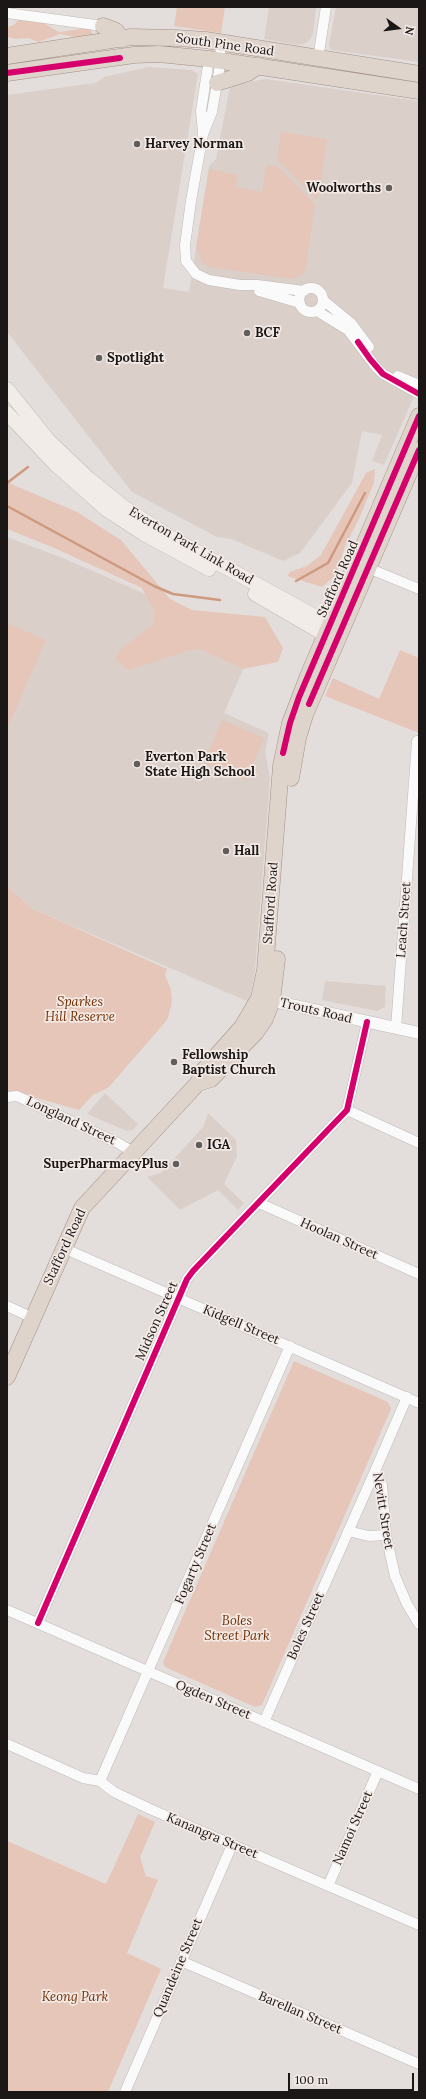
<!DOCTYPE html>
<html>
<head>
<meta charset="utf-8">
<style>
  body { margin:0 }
  #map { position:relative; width:426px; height:2099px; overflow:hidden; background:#e3dedc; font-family:Lora,serif }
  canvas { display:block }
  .frame { position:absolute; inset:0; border:8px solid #1b1716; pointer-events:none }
  .north { position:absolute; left:378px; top:8px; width:40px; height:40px; -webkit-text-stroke:3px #f3eae6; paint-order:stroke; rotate:104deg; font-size:11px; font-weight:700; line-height:16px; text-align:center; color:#1b1716 }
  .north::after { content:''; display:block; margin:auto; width:14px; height:18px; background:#1b1716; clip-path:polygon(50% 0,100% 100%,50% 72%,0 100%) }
  .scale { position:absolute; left:288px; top:2073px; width:126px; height:18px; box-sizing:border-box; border:2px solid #1b1716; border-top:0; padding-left:5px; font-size:12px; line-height:14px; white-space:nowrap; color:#1b1716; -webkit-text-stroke:3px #f3eae6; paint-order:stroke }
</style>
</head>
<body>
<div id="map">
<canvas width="426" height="2099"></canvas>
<div class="frame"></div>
<div class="north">N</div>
<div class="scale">100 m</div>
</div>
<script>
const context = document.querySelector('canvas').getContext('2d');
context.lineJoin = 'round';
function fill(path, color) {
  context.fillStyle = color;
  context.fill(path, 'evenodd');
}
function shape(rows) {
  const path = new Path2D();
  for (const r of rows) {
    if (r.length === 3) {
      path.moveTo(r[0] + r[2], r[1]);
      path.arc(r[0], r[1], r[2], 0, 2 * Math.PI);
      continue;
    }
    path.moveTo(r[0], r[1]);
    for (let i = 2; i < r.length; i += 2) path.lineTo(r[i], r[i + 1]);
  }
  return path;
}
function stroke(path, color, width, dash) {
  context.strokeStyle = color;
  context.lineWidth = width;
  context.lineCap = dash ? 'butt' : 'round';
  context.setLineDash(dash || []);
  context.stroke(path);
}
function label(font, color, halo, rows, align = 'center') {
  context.font = font + ' Lora,serif';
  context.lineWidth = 3.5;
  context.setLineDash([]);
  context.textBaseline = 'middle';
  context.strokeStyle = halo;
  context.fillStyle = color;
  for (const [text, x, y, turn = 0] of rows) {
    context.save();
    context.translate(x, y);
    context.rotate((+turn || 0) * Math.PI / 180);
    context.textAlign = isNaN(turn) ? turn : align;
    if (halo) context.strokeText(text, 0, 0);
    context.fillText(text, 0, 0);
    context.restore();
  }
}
fill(shape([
  [269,7,316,7,313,34,310,40,304,44,297,45,264,39],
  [336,7,419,7,419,62,331,50,329,45],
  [148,67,192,70,198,74,163,288,189,292,209,166,216,159,229,91,232,85,266,79,419,101,419,385,384,465,372,461,382,435,362,431,352,483,300,553,283,561,231,539,217,537,132,492,7,332,7,95,95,83,104,77],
  [7,537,63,558,255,642,224,713,269,733,265,751,270,778,255,971,249,1002,31,908,7,886],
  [325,981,386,986,385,1007,377,1011,322,1000],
  [105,1093,138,1124,133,1130,127,1131,87,1114],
  [208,1113,236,1140,237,1156,224,1184,244,1203,238,1210,218,1190,180,1210,147,1177,161,1173,204,1126]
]), '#dbcfca');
fill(shape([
  [177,7,225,7,221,33,174,26],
  [22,19,40,21,59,32,87,28,91,30,94,39,84,39,60,34,38,42,28,38,16,39,7,37,7,27,14,25,18,20],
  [281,132,327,139,320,188,317,200,277,159],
  [266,165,277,166,315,204,306,267,303,274,292,279,209,267,202,262,196,247,209,169,238,175,236,187,262,192],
  [375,469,374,483,358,521,345,546,336,575,322,587,287,576,290,572,307,566,321,555,366,473],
  [7,480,11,484,77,512,121,540,170,599,192,610,265,617,283,648,278,662,243,669,200,649,187,651,128,670,115,659,120,650,154,624,154,611,142,588,52,547,7,529],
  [7,623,46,640,7,729],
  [400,650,419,658,419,733,325,696,333,678,379,699],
  [222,720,264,738,246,781,204,763],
  [7,886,31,908,167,969,165,975,171,990,172,1003,167,1020,109,1087,93,1095,79,1110,19,1093,7,1092],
  [294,1361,388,1402,391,1409,262,1705,255,1707,165,1667,163,1662],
  [138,1814,155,1822,140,1857,146,1876,158,1880,127,1953,161,1969,108,2092,7,2092,7,1841,106,1884]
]), '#e5c6b8');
stroke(shape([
  [7,483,28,467],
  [7,506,154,586,173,594,220,600],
  [296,581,328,563,365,493]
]), '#cf997f', 2.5);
const minor = shape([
  [7,13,103,26],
  [221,43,219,71,212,112,203,134,191,201,185,245,186,261,196,274,209,280,240,285,257,285,304,291],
  [318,59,326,7],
  [203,132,201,111,209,59],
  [311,300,12],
  [259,291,300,303],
  [323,300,351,323,369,347],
  [317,311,348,330,376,367,383,374,419,394],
  [398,376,419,385],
  [368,568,419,589],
  [396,1028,417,741],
  [7,1097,17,1096,118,1143,133,1152],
  [347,1110,419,1143],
  [259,1203,419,1274],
  [63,1248,419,1403],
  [7,1306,33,1318],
  [407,1397,375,1471,382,1485,386,1535,395,1576,407,1604,419,1624],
  [348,1531,369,1536,386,1535],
  [7,1610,419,1789],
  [38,1623,187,1279,193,1271,347,1110,367,1022],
  [264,1722,375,1471],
  [7,1744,83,1778,100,1781,114,1792,150,1809,419,1925],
  [100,1781,290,1346],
  [328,1886,378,1771],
  [181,1961,419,2064],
  [125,2092,232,1845]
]);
const tertiary = shape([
  [264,999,419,1033]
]);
const secondary = shape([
  [7,389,48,440,89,479,125,508,172,538,340,630],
  [7,413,55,464,107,510,144,534,209,569],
  [255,594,334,640]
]);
const trunk = shape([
  [103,26,116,31,122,39],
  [7,56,131,37,176,38,206,40,419,74],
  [7,73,134,55,159,54,209,59,419,91],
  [217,83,248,73,258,66],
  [291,778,298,738,305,715,419,450],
  [198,1083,211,1079,256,1032,265,1019,272,1001,277,959],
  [7,1377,82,1208,198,1083,204,1070,242,1027,259,998,265,970,281,766,290,723,308,676,419,416]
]);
stroke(minor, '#bebab8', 11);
stroke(tertiary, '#bebab8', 13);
stroke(secondary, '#bebab8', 15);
stroke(trunk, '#a29086', 17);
stroke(minor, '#fbfafa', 10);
stroke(tertiary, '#fbfafa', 12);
stroke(secondary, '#f1ece8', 14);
stroke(trunk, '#dfd4cc', 16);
stroke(shape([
  [7,73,120,58],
  [358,342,370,359,383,374,419,394],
  [309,704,419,450],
  [283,753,290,723,299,697,419,416],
  [38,1623,187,1279,193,1271,347,1110,367,1022]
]), '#d6006c', 6);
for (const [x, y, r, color] of [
  [137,144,4,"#615d5b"],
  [389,188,4,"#615d5b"],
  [247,333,4,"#615d5b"],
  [99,358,4,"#615d5b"],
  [137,764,4,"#615d5b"],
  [226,851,4,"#615d5b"],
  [174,1062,4,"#615d5b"],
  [199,1145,4,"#615d5b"],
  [176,1164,4,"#615d5b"]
]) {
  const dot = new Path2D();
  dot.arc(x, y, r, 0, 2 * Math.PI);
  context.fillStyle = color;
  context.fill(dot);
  stroke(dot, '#f3eae6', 1.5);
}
label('13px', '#1b1716', '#f3eae6', [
  ["South Pine Road",225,45,8],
  ["Everton Park Link Road",191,546,30],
  ["Stafford Road",338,579,-66],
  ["Stafford Road",271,903,-86],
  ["Leach Street",404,920,-86],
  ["Trouts Road",316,1011,13],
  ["Longland Street",71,1121,25],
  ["Hoolan Street",339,1239,24],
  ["Stafford Road",65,1247,-65],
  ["Midson Street",157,1321,-66],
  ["Kidgell Street",241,1325,23],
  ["Nevitt Street",383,1511,81],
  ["Fogarty Street",196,1564,-67],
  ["Boles Street",306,1626,-66],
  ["Ogden Street",213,1700,23],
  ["Namoi Street",353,1828,-66],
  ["Kanangra Street",212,1836,23],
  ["Quandeine Street",178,1968,-67],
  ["Barellan Street",300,2013,23]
]);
label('bold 13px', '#1b1716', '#f3eae6', [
  ["Harvey Norman",145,144],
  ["Woolworths",381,188,"right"],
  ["BCF",255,333],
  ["Spotlight",107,358],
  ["Everton Park",145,757],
  ["State High School",145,772],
  ["Hall",234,851],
  ["Fellowship",182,1055],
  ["Baptist Church",182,1070],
  ["IGA",207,1145],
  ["SuperPharmacyPlus",168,1164,"right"]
], 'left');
label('italic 13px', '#722d01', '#f3eae6', [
  ["Sparkes",80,1002],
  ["Hill Reserve",80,1017],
  ["Boles",237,1621],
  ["Street Park",237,1636],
  ["Keong Park",75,1997]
]);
</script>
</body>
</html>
